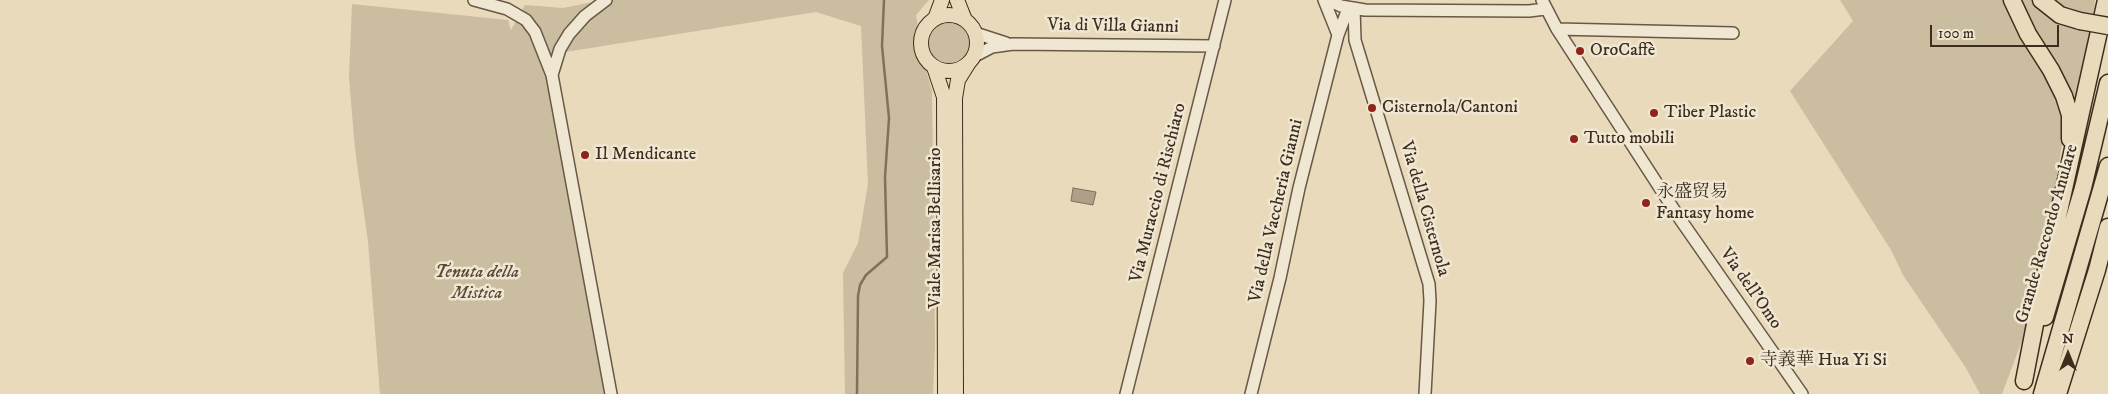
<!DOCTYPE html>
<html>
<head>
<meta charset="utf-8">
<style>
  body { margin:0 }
  #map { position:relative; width:2108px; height:394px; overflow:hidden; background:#e8dabb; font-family:"IM FELL DW Pica",serif }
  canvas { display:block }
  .north { position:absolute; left:2043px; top:329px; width:50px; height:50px; -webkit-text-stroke:4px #f0e7d3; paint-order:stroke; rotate:0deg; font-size:14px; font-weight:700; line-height:20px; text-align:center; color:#3e2d1e }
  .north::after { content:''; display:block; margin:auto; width:18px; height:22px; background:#3e2d1e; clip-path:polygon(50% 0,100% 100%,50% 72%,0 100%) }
  .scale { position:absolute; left:1930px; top:25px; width:129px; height:22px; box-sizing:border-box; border:2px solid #3e2d1e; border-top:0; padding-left:6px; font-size:15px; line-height:18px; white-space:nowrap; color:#3e2d1e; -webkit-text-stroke:4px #f0e7d3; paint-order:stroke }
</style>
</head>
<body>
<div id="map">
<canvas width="2108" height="394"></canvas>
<div class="north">N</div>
<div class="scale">100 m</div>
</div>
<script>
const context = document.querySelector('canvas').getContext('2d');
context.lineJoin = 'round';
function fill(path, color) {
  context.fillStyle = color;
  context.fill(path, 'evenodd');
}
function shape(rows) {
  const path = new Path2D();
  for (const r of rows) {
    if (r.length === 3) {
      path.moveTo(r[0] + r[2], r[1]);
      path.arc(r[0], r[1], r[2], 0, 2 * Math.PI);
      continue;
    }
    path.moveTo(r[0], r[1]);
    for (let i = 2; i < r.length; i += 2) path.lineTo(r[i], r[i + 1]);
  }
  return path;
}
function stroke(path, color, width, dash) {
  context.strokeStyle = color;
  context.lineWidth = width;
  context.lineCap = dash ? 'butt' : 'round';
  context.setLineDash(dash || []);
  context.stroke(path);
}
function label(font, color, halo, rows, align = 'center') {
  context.font = font + ' "IM FELL DW Pica","Noto Serif SC",serif';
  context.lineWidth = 5;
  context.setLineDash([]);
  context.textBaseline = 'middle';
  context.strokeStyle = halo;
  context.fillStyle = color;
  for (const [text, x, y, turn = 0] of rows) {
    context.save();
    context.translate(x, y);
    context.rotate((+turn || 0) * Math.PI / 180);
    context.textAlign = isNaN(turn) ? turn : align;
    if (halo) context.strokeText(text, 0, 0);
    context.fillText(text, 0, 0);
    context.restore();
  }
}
fill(shape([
  [603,0,929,0,916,15,924,63,932,91,935,344,933,394,845,394,843,273,858,243,868,184,861,26,816,12,559,53,563,64,550,99,607,394,380,394,368,242,355,149,349,78,352,4,508,20,511,30,525,5,563,8],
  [1840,0,2004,0,2059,93,2065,127,2055,187,2023,338,2002,394,1980,394,1966,368,1903,275,1891,250,1790,91,1853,21],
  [2017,0,2033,0,2040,7,2090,31,2076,112],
  [2048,0,2095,0,2093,15,2065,10],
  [949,43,20]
]), '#cbbda0');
const water = shape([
  [1073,188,1096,192,1093,205,1071,201,1073,188]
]);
fill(water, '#ae9f86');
stroke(water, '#81715c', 1);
stroke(shape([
  [857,394,858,296,860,285,866,275,887,257,885,177,889,118,882,46,884,0]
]), '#81715c', 2.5);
const minor = shape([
  [474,0,507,9,526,20,535,32,552,75,611,394],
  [1324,0,1338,35],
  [1328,0,1341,6,1365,10,1529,11,1545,9],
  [1542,0,1557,29,1680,219,1802,394],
  [1354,8,1355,40,1429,284,1430,301,1425,394],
  [1557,29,1733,33],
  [975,33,1006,43],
  [973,57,992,47,1013,44,1214,46],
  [552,75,560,49,569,34,585,16,606,0],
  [1126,394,1225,0],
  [1251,394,1280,278,1299,188,1338,35,1346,14,1354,8]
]);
const major = shape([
  [957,0,965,20],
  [949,43,28],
  [935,19,942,0],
  [934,67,944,97,945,394],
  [956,394,955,98,958,80,968,64]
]);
const highway = shape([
  [2012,0,2028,34,2051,70,2064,96,2070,115,2070,139],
  [2041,0,2060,15,2080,21],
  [2045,317,2083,188,2108,83],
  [2024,381,2042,288,2106,0],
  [2042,394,2108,166],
  [2058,394,2097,270,2108,227]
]);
stroke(minor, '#685845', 14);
stroke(major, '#3e2d1e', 16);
stroke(highway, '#3e2d1e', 19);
stroke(minor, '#f0e7d3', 11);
stroke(major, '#e8dabb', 14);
stroke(highway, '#e8dabb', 16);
const highwayBridge = shape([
  [2080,21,2108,26]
]);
stroke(highwayBridge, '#3e2d1e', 19, []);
stroke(highwayBridge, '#e8dabb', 16);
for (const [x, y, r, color] of [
  [1580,51,5,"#8f2418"],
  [1372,108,5,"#8f2418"],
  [1654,113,5,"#8f2418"],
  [1574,139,5,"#8f2418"],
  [585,155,5,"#8f2418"],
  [1646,203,5,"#8f2418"],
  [1750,361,5,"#8f2418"]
]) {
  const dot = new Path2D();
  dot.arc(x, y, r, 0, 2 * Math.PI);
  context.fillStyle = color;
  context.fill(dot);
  stroke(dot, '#f0e7d3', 2);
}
label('18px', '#3e2d1e', '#f0e7d3', [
  ["Via di Villa Gianni",1113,27,1],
  ["Via Muraccio di Rischiaro",1159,193,-76],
  ["Via della Cisternola",1424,209,74],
  ["Via della Vaccheria Gianni",1277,211,-77],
  ["Viale Marisa Bellisario",936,228,-90],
  ["Grande Raccordo Anulare",2048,234,-74],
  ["Via dell'Omo",1750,289,55]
]);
label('18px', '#3e2d1e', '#f0e7d3', [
  ["OroCaffè",1590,51],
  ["Cisternola/Cantoni",1382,108],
  ["Tiber Plastic",1664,113],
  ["Tutto mobili",1584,139],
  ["Il Mendicante",595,155],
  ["永盛贸易",1656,193],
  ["Fantasy home",1656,214],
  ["寺義華 Hua Yi Si",1760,361]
], 'left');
label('italic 18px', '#5a4a38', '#f0e7d3', [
  ["Tenuta della",477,273],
  ["Mistica",477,294]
]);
</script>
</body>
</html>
